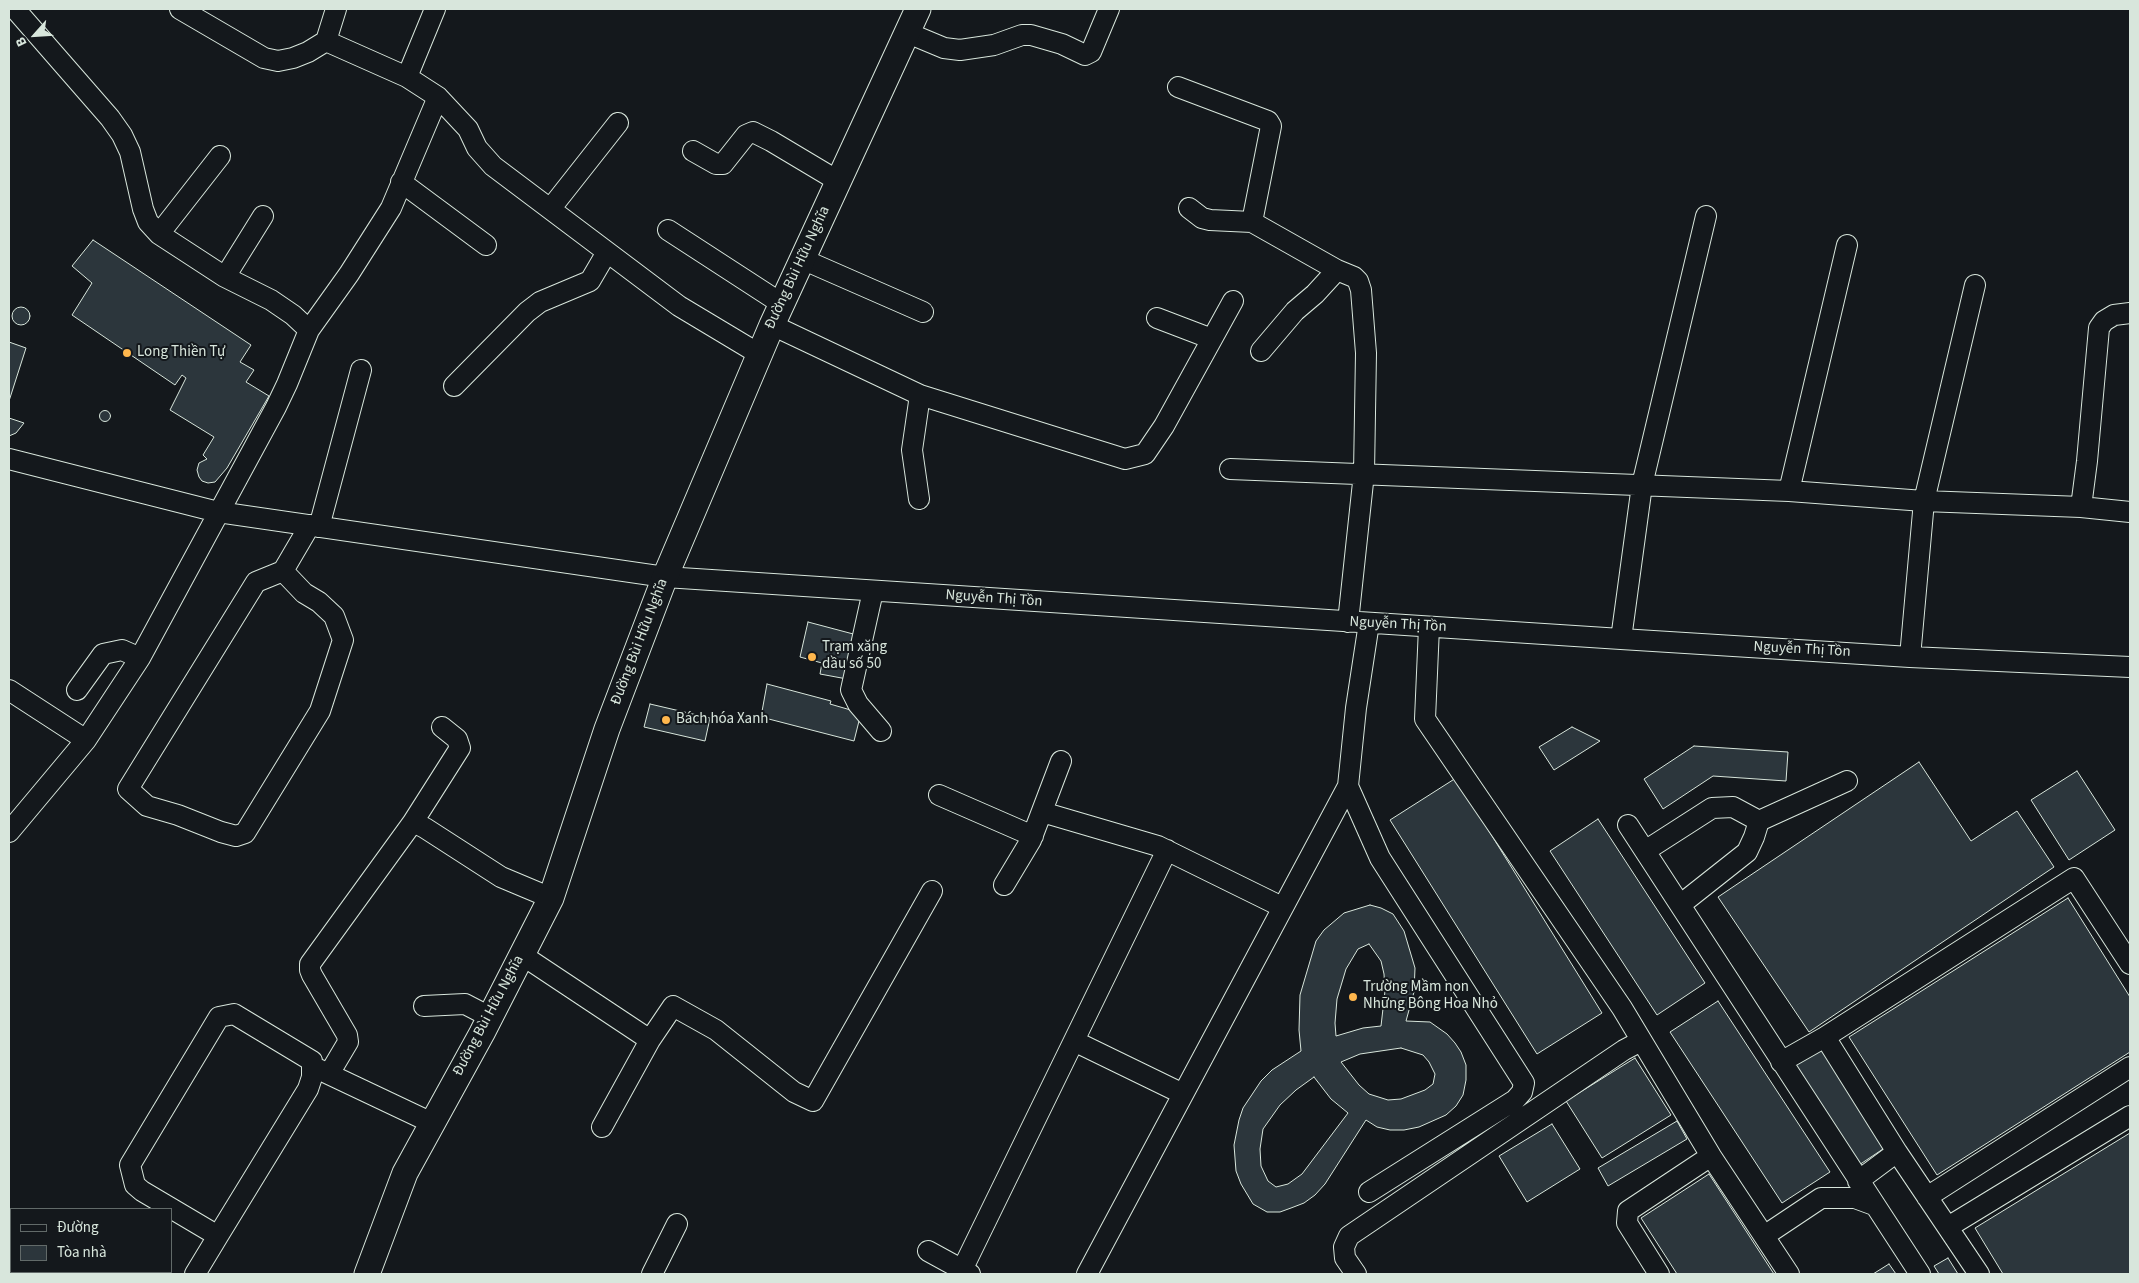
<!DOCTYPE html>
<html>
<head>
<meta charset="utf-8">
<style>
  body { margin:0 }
  #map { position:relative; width:2139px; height:1283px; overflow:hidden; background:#14181c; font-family:"Source Sans 3",sans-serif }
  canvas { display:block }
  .frame { position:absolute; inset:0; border:10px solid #d8e6dc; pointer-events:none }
  .legend { position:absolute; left:10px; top:1208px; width:162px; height:65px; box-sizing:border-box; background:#14181c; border:1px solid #626a69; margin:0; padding:6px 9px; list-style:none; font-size:15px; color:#d8e6dc }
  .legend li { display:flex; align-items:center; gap:10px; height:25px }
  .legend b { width:25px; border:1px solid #626a69 }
  .north { position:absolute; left:10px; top:10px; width:50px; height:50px; -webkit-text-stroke:4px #14181c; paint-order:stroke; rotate:244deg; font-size:14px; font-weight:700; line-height:20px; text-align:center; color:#d8e6dc }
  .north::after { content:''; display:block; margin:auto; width:18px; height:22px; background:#d8e6dc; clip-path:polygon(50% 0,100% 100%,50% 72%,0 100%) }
</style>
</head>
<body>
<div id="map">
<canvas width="2139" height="1283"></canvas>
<div class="frame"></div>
<ul class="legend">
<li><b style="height:6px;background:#14181c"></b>Đường</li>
<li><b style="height:14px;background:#2c363c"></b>Tòa nhà</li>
</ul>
<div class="north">B</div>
</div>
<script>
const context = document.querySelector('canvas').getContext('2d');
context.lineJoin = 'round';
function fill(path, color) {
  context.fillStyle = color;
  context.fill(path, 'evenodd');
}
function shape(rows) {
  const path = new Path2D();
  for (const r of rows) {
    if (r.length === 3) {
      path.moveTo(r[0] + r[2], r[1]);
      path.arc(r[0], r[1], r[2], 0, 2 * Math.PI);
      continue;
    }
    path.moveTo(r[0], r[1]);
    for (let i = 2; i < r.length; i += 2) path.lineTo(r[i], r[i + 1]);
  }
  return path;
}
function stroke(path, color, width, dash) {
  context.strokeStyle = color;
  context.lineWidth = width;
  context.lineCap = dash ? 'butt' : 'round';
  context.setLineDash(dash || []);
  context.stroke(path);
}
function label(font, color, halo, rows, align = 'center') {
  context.font = font + ' "Source Sans 3",sans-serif';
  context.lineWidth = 4;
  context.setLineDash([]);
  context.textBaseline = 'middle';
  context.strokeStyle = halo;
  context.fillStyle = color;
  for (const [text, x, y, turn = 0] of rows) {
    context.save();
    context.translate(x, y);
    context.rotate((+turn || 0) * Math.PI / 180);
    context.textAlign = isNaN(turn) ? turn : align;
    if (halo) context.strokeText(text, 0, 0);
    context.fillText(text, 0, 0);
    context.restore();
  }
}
const building = shape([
  [93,240,251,345,240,362,254,370,246,382,269,396,227,468,215,482,208,483,202,481,199,477,197,470,199,463,207,459,203,455,214,437,170,410,186,378,182,375,175,385,72,315,92,283,72,266,93,240],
  [21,316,9],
  [9,342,26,348,9,401,9,342],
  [105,416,5.5],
  [9,418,24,423,16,433,9,436,9,418],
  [808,622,857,635,847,679,820,674,822,663,800,657,808,622],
  [767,684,831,701,830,704,861,713,854,741,761,717,767,684],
  [650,704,710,718,705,741,644,727,650,704],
  [1572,727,1600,741,1554,770,1539,747,1572,727],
  [1694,746,1788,752,1786,781,1713,776,1663,809,1644,779,1694,746],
  [1919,762,1971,841,2017,811,2054,867,1809,1032,1718,897,1919,762],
  [2077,771,2115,830,2069,860,2031,800,2077,771],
  [1456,778,1602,1013,1537,1054,1390,820,1456,778],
  [1598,819,1705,983,1657,1015,1550,851,1598,819],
  [2068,898,2130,997,2130,1052,1937,1175,1849,1037,2068,898],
  [1370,905,1381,908,1393,914,1404,931,1415,968,1414,992,1406,1021,1430,1022,1447,1034,1455,1043,1461,1052,1466,1065,1466,1080,1463,1095,1456,1106,1446,1115,1419,1127,1404,1130,1390,1130,1377,1127,1366,1120,1325,1184,1315,1195,1304,1203,1291,1208,1280,1212,1267,1212,1253,1204,1241,1184,1236,1171,1234,1145,1239,1120,1243,1108,1261,1081,1272,1070,1301,1051,1299,1030,1300,995,1316,941,1324,930,1344,913,1370,905],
  [1369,944,1381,961,1384,974,1385,991,1381,1026,1363,1028,1336,1036,1335,1023,1337,999,1346,969,1358,949,1369,944],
  [1401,1048,1423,1055,1429,1062,1435,1074,1433,1084,1425,1090,1401,1099,1388,1100,1369,1094,1359,1085,1341,1062,1360,1054,1401,1048],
  [1314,1077,1331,1099,1348,1113,1302,1174,1288,1184,1276,1187,1268,1181,1261,1166,1260,1149,1263,1129,1280,1105,1296,1090,1314,1077],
  [1718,1001,1830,1172,1782,1203,1670,1032,1718,1001],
  [1821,1047,1886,1147,1859,1165,1794,1065,1821,1047],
  [1635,1058,1671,1115,1602,1158,1566,1101,1635,1058],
  [1677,1121,1687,1139,1608,1186,1598,1168,1677,1121],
  [1552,1124,1580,1169,1527,1202,1499,1156,1552,1124],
  [2130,1133,2130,1274,2003,1274,1975,1228,2130,1133],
  [1709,1174,1774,1274,1677,1274,1641,1218,1709,1174],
  [1948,1258,1958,1274,1939,1274,1934,1266,1948,1258],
  [1889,1264,1896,1274,1873,1274,1889,1264]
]);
fill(building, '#2c363c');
stroke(building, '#d8e6dc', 1);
const minor = shape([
  [180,9,264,58,278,61,293,58,308,52,326,41],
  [336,9,326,41,407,77,438,97,468,129,477,148,493,166,679,306,759,354],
  [908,33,944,48,960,50,994,45,1022,35,1031,35,1062,44,1085,55,1091,52,1109,9],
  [407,77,435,9],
  [1178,87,1268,121,1271,126,1252,222,1337,270,1354,277,1358,281,1361,290,1366,353,1364,473,1348,622],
  [693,151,716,164,723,164,746,135,753,132,771,141,838,181],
  [401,182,486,245],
  [551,208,618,123],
  [1189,208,1202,218,1210,220,1252,222],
  [668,230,782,304],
  [159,234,220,156],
  [802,259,923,312],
  [225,277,263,216],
  [1157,318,1212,339],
  [772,325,920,395,1125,459,1145,454,1164,426,1233,301],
  [309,330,349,274,391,208,438,97],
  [1261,351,1295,311,1315,294,1337,270],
  [454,386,527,312,540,302,590,281,607,252],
  [9,459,218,512,665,577,1621,639,1910,657,2130,667],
  [1230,469,1789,491,1924,501,2081,507,2130,512],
  [1789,491,1847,245],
  [919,499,912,450,920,395],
  [2081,507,2087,461,2099,328,2104,321,2114,315,2130,313],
  [319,527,361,370],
  [283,571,256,582,128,789,147,806,178,815,221,832,236,836,245,833,320,711,343,640,334,616,319,602,304,593,283,571,310,525],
  [873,591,851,690,858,704,881,731],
  [1429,627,1425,719,1622,1008,1711,1156,1789,1274],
  [1621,639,1642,485,1706,216],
  [1910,657,1924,501,1975,285],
  [9,690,86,740],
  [77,690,103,654,122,650,140,658],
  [1348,786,1380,858,1524,1083,1522,1092,1515,1100,1369,1192],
  [939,795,1033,836],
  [1042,812,1158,846,1282,907],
  [1759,821,1847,781],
  [413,822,460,748,457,739,442,727],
  [1628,825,1920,1274],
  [9,832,86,740,140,658,276,407,287,384,309,330,293,315,271,300,225,277,159,234,148,222,143,209,130,152,122,135,110,118,15,9],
  [1645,851,1712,808,1733,807,1759,821,1754,837,1747,852,1680,905],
  [1004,885,1031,840,1061,761],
  [522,955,650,1040],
  [424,1006,465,1004,490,1017],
  [1074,1041,1183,1094],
  [1781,1062,1825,1037],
  [318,1069,432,1123],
  [329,1074,348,1042,347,1035,312,975,310,970,310,964,413,822,425,828,501,877,551,898],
  [602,1127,650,1040,673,1006,716,1030,794,1092,813,1101,932,891],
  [1897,1152,1825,1037,2074,878,2130,964],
  [1858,1181,1897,1152,1979,1274],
  [1927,1197,2130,1067],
  [1948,1227,2130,1116],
  [1764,1236,1821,1198,1855,1198,1874,1205],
  [928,1251,970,1274],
  [962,1270,1167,850],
  [195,1274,218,1236,308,1089,312,1077,312,1061,234,1014,219,1017,130,1165,135,1185,142,1191,218,1236],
  [652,1274,677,1224],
  [1087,1274,1348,786,1356,708,1369,623],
  [1356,1274,1345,1258,1344,1247,1349,1236,1624,1050,1641,1041],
  [1659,1274,1627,1223,1628,1211,1711,1156]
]);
const major = shape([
  [367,1274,405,1173,482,1033,551,898,607,729,665,577,772,325,918,9]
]);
stroke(minor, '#d8e6dc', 22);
stroke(major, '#d8e6dc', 27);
stroke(minor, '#14181c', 20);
stroke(major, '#14181c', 25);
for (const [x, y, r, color] of [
  [127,353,5,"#ffb74d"],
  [812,657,5,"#ffb74d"],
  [666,720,5,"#ffb74d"],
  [1353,997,5,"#ffb74d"]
]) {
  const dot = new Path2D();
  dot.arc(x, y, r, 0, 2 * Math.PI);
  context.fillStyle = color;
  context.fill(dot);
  stroke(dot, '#14181c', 2);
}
label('15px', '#d8e6dc', '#14181c', [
  ["Đường Bùi Hữu Nghĩa",798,268,-65],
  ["Nguyễn Thị Tồn",994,599,4],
  ["Nguyễn Thị Tồn",1398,625,3],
  ["Đường Bùi Hữu Nghĩa",640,642,-69],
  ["Nguyễn Thị Tồn",1802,650,3],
  ["Đường Bùi Hữu Nghĩa",489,1016,-62]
]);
label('15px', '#d8e6dc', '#14181c', [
  ["Long Thiền Tự",137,353],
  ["Trạm xăng",822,648],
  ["dầu số 50",822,665],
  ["Bách hóa Xanh",676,720],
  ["Trường Mầm non",1363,988],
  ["Những Bông Hoa Nhỏ",1363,1005]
], 'left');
</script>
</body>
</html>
